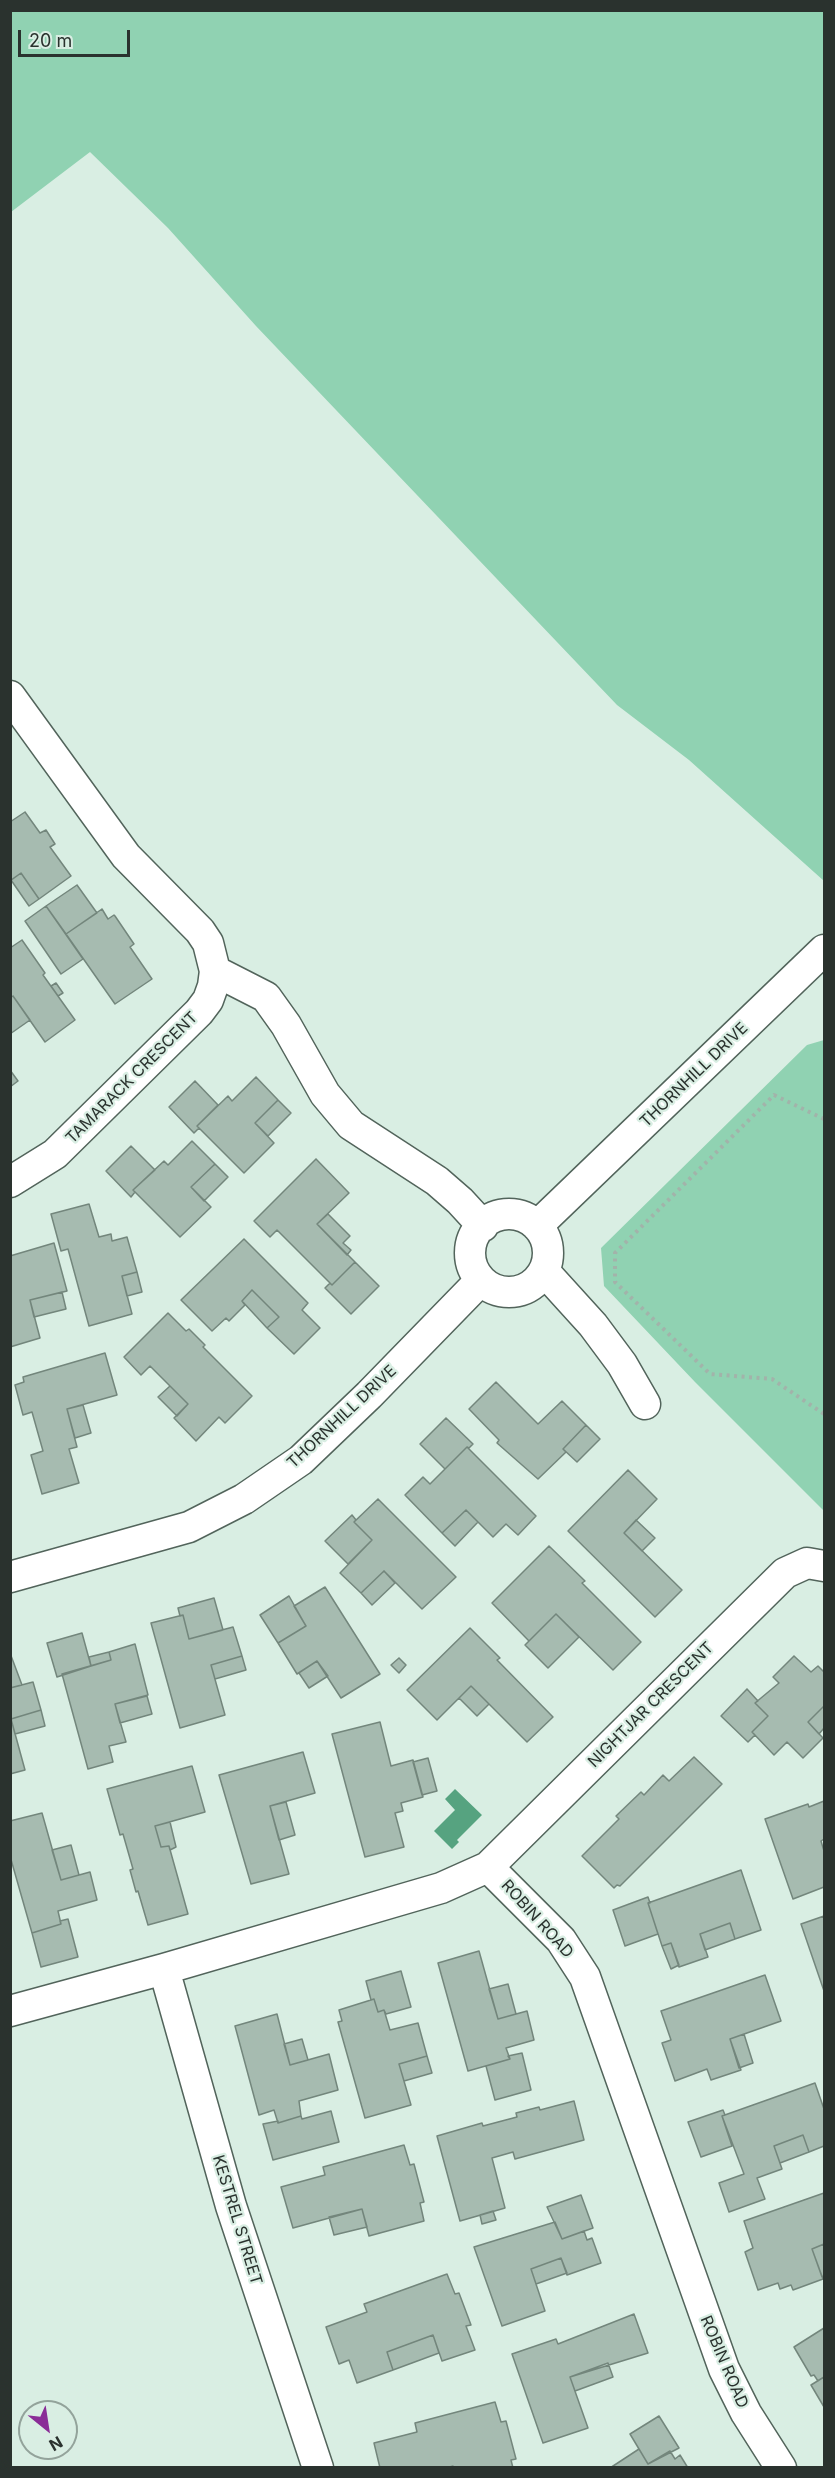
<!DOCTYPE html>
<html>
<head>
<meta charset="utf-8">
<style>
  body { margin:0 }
  #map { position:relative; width:835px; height:2478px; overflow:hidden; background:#d9eee3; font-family:Inter,sans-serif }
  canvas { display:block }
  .frame { position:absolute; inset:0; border:12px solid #2a322e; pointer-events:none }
  .north { position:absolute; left:18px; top:2400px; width:60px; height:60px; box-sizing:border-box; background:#d9eee3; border:2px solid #93a39b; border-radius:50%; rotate:150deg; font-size:16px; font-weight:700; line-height:24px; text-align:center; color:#2a322e }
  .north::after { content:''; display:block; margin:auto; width:21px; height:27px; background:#8a2d97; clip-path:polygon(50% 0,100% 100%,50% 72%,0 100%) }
  .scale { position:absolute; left:18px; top:30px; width:112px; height:27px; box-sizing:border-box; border:3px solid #2a322e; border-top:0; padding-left:8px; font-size:18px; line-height:21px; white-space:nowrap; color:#2a322e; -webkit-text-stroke:4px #d9eee3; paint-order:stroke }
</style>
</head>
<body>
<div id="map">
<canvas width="835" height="2478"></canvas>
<div class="frame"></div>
<div class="north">N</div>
<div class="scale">20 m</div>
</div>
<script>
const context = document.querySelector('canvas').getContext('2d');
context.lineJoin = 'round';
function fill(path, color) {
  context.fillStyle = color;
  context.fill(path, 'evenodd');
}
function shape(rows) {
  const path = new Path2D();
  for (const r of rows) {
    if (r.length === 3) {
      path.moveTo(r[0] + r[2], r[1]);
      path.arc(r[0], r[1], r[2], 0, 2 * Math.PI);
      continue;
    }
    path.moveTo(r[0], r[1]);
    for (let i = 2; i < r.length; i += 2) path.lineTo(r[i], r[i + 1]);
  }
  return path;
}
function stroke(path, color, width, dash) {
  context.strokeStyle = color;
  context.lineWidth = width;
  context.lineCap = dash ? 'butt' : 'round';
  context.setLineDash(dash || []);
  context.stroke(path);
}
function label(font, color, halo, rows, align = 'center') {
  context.font = font + ' Inter,sans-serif';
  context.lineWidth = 4.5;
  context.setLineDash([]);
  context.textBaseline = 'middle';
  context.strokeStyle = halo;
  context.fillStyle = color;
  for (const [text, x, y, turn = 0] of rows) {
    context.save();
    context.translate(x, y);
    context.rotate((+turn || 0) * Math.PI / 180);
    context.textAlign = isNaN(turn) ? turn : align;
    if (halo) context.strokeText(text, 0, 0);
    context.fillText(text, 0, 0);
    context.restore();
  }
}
fill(shape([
  [11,10,824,11,824,881,689,760,617,705,256,326,168,228,90,152,11,212],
  [824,1040,824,1511,695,1382,604,1286,601,1248,807,1045]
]), '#90d2b2');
fill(shape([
  [455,1789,482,1815,457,1840,459,1842,452,1849,434,1831,455,1810,445,1799]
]), '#56a380');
const building = shape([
  [25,812,40,833,46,830,55,844,50,847,71,876,39,899,21,873,10,881,10,822,25,812],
  [21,873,39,899,29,906,11,880,21,873],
  [77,885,97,913,66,934,46,906,77,885],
  [46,906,83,959,61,974,25,921,46,906],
  [102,909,108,919,114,915,115,916,134,944,130,947,152,979,115,1004,66,934,102,909],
  [22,940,45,973,43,975,75,1020,45,1042,13,996,10,998,10,948,22,940],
  [56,983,63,993,58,996,51,986,56,983],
  [13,996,30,1020,10,1034,10,998,13,996],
  [10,1070,18,1081,10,1087,10,1070],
  [256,1077,278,1100,255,1123,274,1143,244,1173,197,1126,228,1096,232,1101,256,1077],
  [195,1081,218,1105,197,1126,199,1128,194,1133,169,1107,195,1081],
  [278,1100,291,1113,268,1136,255,1123,278,1100],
  [192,1141,215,1164,191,1187,211,1207,180,1237,133,1190,164,1161,168,1165,192,1141],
  [131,1146,155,1170,133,1190,135,1192,131,1197,106,1171,131,1146],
  [316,1159,349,1193,317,1224,355,1262,332,1285,277,1230,270,1237,254,1221,316,1159],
  [215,1164,228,1177,204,1201,191,1187,215,1164],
  [89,1204,99,1237,111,1234,112,1241,127,1237,137,1272,122,1276,132,1314,89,1326,68,1249,61,1251,51,1214,89,1204],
  [328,1214,350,1236,343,1243,351,1250,347,1255,317,1224,328,1214],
  [244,1239,308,1303,302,1310,320,1328,294,1354,267,1328,279,1317,252,1290,242,1301,245,1305,229,1321,226,1318,212,1331,181,1300,244,1239],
  [54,1243,67,1291,30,1300,40,1338,10,1347,10,1256,54,1243],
  [355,1262,379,1286,351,1314,325,1288,330,1283,332,1285,355,1262],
  [137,1272,142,1292,127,1296,122,1276,137,1272],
  [252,1290,279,1317,267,1328,242,1301,252,1290],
  [62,1292,66,1309,34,1317,30,1300,62,1292],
  [168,1313,186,1331,189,1329,205,1345,203,1347,252,1396,225,1423,219,1417,196,1441,174,1418,188,1404,150,1366,141,1375,124,1357,168,1313],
  [105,1353,117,1395,67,1409,77,1447,69,1449,79,1483,42,1494,31,1455,43,1451,32,1412,23,1415,15,1385,24,1382,23,1377,105,1353],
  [496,1382,538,1424,562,1401,586,1425,563,1449,566,1452,538,1479,497,1443,499,1440,469,1409,496,1382],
  [170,1386,188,1404,177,1416,158,1397,170,1386],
  [83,1405,91,1433,75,1438,67,1409,83,1405],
  [446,1418,473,1444,469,1448,467,1447,445,1469,420,1444,446,1418],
  [586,1425,600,1439,577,1462,563,1449,586,1425],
  [467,1447,536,1516,518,1535,506,1524,493,1537,466,1510,442,1533,405,1495,423,1477,430,1484,467,1447],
  [628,1470,657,1499,624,1533,682,1590,655,1617,568,1531,628,1470],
  [378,1499,456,1577,422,1609,384,1571,361,1593,340,1573,372,1540,354,1522,378,1499],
  [466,1510,478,1522,455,1546,442,1533,466,1510],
  [352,1515,356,1520,354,1522,372,1540,348,1564,325,1541,352,1515],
  [636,1520,655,1538,642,1551,624,1533,636,1520],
  [549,1546,585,1581,582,1583,641,1642,613,1670,556,1614,529,1641,492,1603,549,1546],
  [384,1571,395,1583,372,1605,361,1593,384,1571],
  [325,1587,380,1674,341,1698,317,1661,297,1674,278,1643,306,1626,294,1606,325,1587],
  [289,1596,306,1626,278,1643,260,1615,289,1596],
  [214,1598,223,1630,189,1639,183,1615,180,1616,178,1608,214,1598],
  [556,1614,579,1637,548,1668,525,1645,556,1614],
  [183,1615,189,1639,233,1627,242,1656,211,1665,225,1715,180,1728,151,1623,183,1615],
  [470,1628,500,1658,497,1660,553,1717,527,1742,471,1686,437,1720,407,1690,470,1628],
  [82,1633,91,1666,57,1677,47,1643,82,1633],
  [135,1644,148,1695,115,1704,126,1742,109,1746,113,1762,88,1769,62,1674,111,1660,109,1652,135,1644],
  [109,1652,111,1660,91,1666,89,1657,109,1652],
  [10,1653,22,1685,10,1688,10,1653],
  [242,1656,246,1670,215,1679,211,1665,242,1656],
  [794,1656,811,1672,818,1666,824,1672,824,1706,808,1722,823,1738,803,1758,787,1742,774,1755,752,1732,768,1716,755,1703,779,1683,773,1677,794,1656],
  [399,1658,406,1665,399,1673,391,1665,399,1658],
  [317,1661,328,1676,309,1688,299,1673,317,1661],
  [33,1682,41,1710,11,1719,25,1770,10,1774,10,1688,33,1682],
  [471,1686,489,1704,477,1716,459,1698,471,1686],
  [747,1689,758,1701,755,1703,768,1716,752,1732,755,1735,748,1742,721,1716,747,1689],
  [147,1696,152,1714,120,1723,115,1704,147,1696],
  [824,1706,824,1728,819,1734,808,1722,824,1706],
  [41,1710,45,1726,15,1734,11,1719,41,1710],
  [380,1722,391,1766,413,1760,423,1797,401,1803,403,1811,395,1813,404,1847,365,1857,332,1734,380,1722],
  [303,1752,315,1793,270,1806,289,1874,251,1884,219,1775,303,1752],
  [694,1757,722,1784,620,1886,617,1885,614,1888,582,1856,619,1819,616,1816,641,1792,644,1795,663,1775,669,1781,694,1757],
  [428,1758,437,1791,422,1795,413,1762,428,1758],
  [192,1766,205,1812,155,1826,161,1847,169,1846,188,1914,148,1925,138,1891,136,1892,130,1870,133,1869,123,1834,120,1835,107,1789,192,1766],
  [824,1801,824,1839,821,1841,824,1851,824,1887,793,1899,765,1819,808,1804,809,1807,824,1801],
  [286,1802,295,1835,279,1840,270,1806,286,1802],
  [42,1813,61,1880,90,1872,97,1900,58,1911,61,1924,32,1933,10,1856,10,1821,42,1813],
  [170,1822,176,1847,170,1850,169,1846,161,1847,155,1826,170,1822],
  [71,1845,79,1875,61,1880,52,1850,71,1845],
  [741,1870,761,1930,735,1939,730,1923,700,1934,708,1957,679,1967,671,1943,662,1946,648,1903,741,1870],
  [648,1897,650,1903,648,1903,658,1934,625,1946,613,1910,648,1897],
  [824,1916,824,1991,801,1924,824,1916],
  [68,1919,78,1957,41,1967,32,1933,61,1924,60,1921,68,1919],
  [730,1923,735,1939,705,1950,700,1934,730,1923],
  [671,1943,679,1965,671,1969,662,1946,671,1943],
  [479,1951,498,2019,527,2011,534,2040,506,2048,510,2059,468,2071,438,1963,479,1951],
  [401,1971,411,2007,386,2014,384,2010,378,2012,374,1999,371,2000,366,1981,401,1971],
  [765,1975,781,2021,730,2039,741,2070,711,2080,707,2069,675,2081,662,2043,671,2040,661,2011,765,1975],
  [508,1984,516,2014,498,2019,489,1989,508,1984],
  [374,1999,378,2012,384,2010,390,2030,418,2023,427,2056,399,2064,411,2105,365,2118,338,2022,342,2021,339,2010,374,1999],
  [277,2014,290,2065,329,2054,338,2090,299,2101,301,2116,278,2123,274,2110,259,2115,235,2026,277,2014],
  [744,2034,753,2063,739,2068,730,2039,744,2034],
  [302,2039,308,2060,290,2065,284,2044,302,2039],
  [522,2053,531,2090,495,2100,486,2066,510,2059,508,2056,522,2053],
  [427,2056,432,2073,404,2081,399,2064,427,2056],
  [815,2083,824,2109,824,2146,809,2152,803,2135,774,2146,782,2169,757,2178,765,2199,729,2212,719,2183,744,2174,722,2116,815,2083],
  [574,2101,584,2140,515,2159,513,2152,492,2158,505,2208,460,2221,437,2136,482,2123,483,2126,517,2117,516,2113,539,2107,540,2110,574,2101],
  [723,2110,725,2115,722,2116,732,2146,701,2157,688,2122,723,2110],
  [331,2111,339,2142,273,2160,263,2124,278,2121,278,2123,301,2116,302,2119,331,2111],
  [803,2135,809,2152,780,2163,774,2146,803,2135],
  [404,2145,410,2165,414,2164,424,2202,420,2203,424,2221,369,2236,362,2209,293,2228,281,2187,325,2175,323,2167,404,2145],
  [824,2193,824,2244,812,2249,823,2279,793,2290,791,2285,780,2289,778,2283,758,2290,745,2252,753,2248,744,2221,824,2193],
  [581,2195,593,2228,562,2239,547,2207,581,2195],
  [362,2209,367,2227,334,2235,329,2217,362,2209],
  [493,2211,496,2220,482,2224,480,2215,493,2211],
  [555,2222,562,2239,584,2231,587,2240,592,2238,601,2263,567,2275,561,2258,531,2269,545,2311,502,2326,474,2247,555,2222],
  [824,2244,824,2276,822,2277,812,2249,824,2244],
  [561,2258,567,2273,536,2284,531,2269,561,2258],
  [447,2274,455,2294,459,2293,471,2325,466,2326,475,2350,442,2361,433,2335,387,2352,393,2370,357,2383,349,2360,339,2364,326,2327,367,2312,364,2304,447,2274],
  [634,2314,648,2353,570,2377,588,2428,543,2443,512,2354,556,2339,558,2344,634,2314],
  [824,2328,824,2377,818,2381,814,2375,811,2376,794,2347,824,2328],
  [433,2335,439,2353,393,2370,387,2352,433,2335],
  [608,2363,613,2377,575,2391,570,2377,608,2363],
  [824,2377,824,2407,811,2385,824,2377],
  [495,2402,501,2422,506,2421,516,2459,511,2460,513,2468,454,2468,453,2466,446,2468,380,2468,374,2443,417,2432,415,2423,495,2402],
  [659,2416,679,2448,648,2464,630,2434,659,2416],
  [639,2449,648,2464,670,2451,675,2459,680,2455,688,2468,610,2468,639,2449]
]);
fill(building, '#a6bbb0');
stroke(building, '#73867c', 1.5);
const street = shape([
  [10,696,126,856,200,931,208,943,215,971,213,986,208,1000,199,1012,55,1154,10,1182],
  [215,971,266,997,286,1025,325,1094,351,1125,437,1181,460,1201,483,1226],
  [509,1253,39],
  [537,1226,824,950],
  [544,1271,593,1325,622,1364,645,1404],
  [10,1577,189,1527,244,1499,301,1460,369,1395,481,1280],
  [488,1867,561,1940,585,1977,724,2369,746,2413,781,2468],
  [164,1969,231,2206,318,2468],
  [10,2011,164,1969,441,1888,488,1867,785,1573,807,1563,824,1566]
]);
stroke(street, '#52645b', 33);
stroke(shape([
  [824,1119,774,1095,615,1253,615,1282,710,1374,772,1379,824,1414]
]), '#a2b3aa', 4, [3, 4.5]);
stroke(street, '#fff', 30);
label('16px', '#2a322e', '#d9eee3', [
  ["THORNHILL DRIVE",694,1075,-44],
  ["TAMARACK CRESCENT",132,1078,-45],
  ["THORNHILL DRIVE",342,1417,-43],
  ["NIGHTJAR CRESCENT",651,1705,-45],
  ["ROBIN ROAD",537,1919,48],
  ["KESTREL STREET",237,2220,73],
  ["ROBIN ROAD",724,2362,67]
]);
</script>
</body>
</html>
